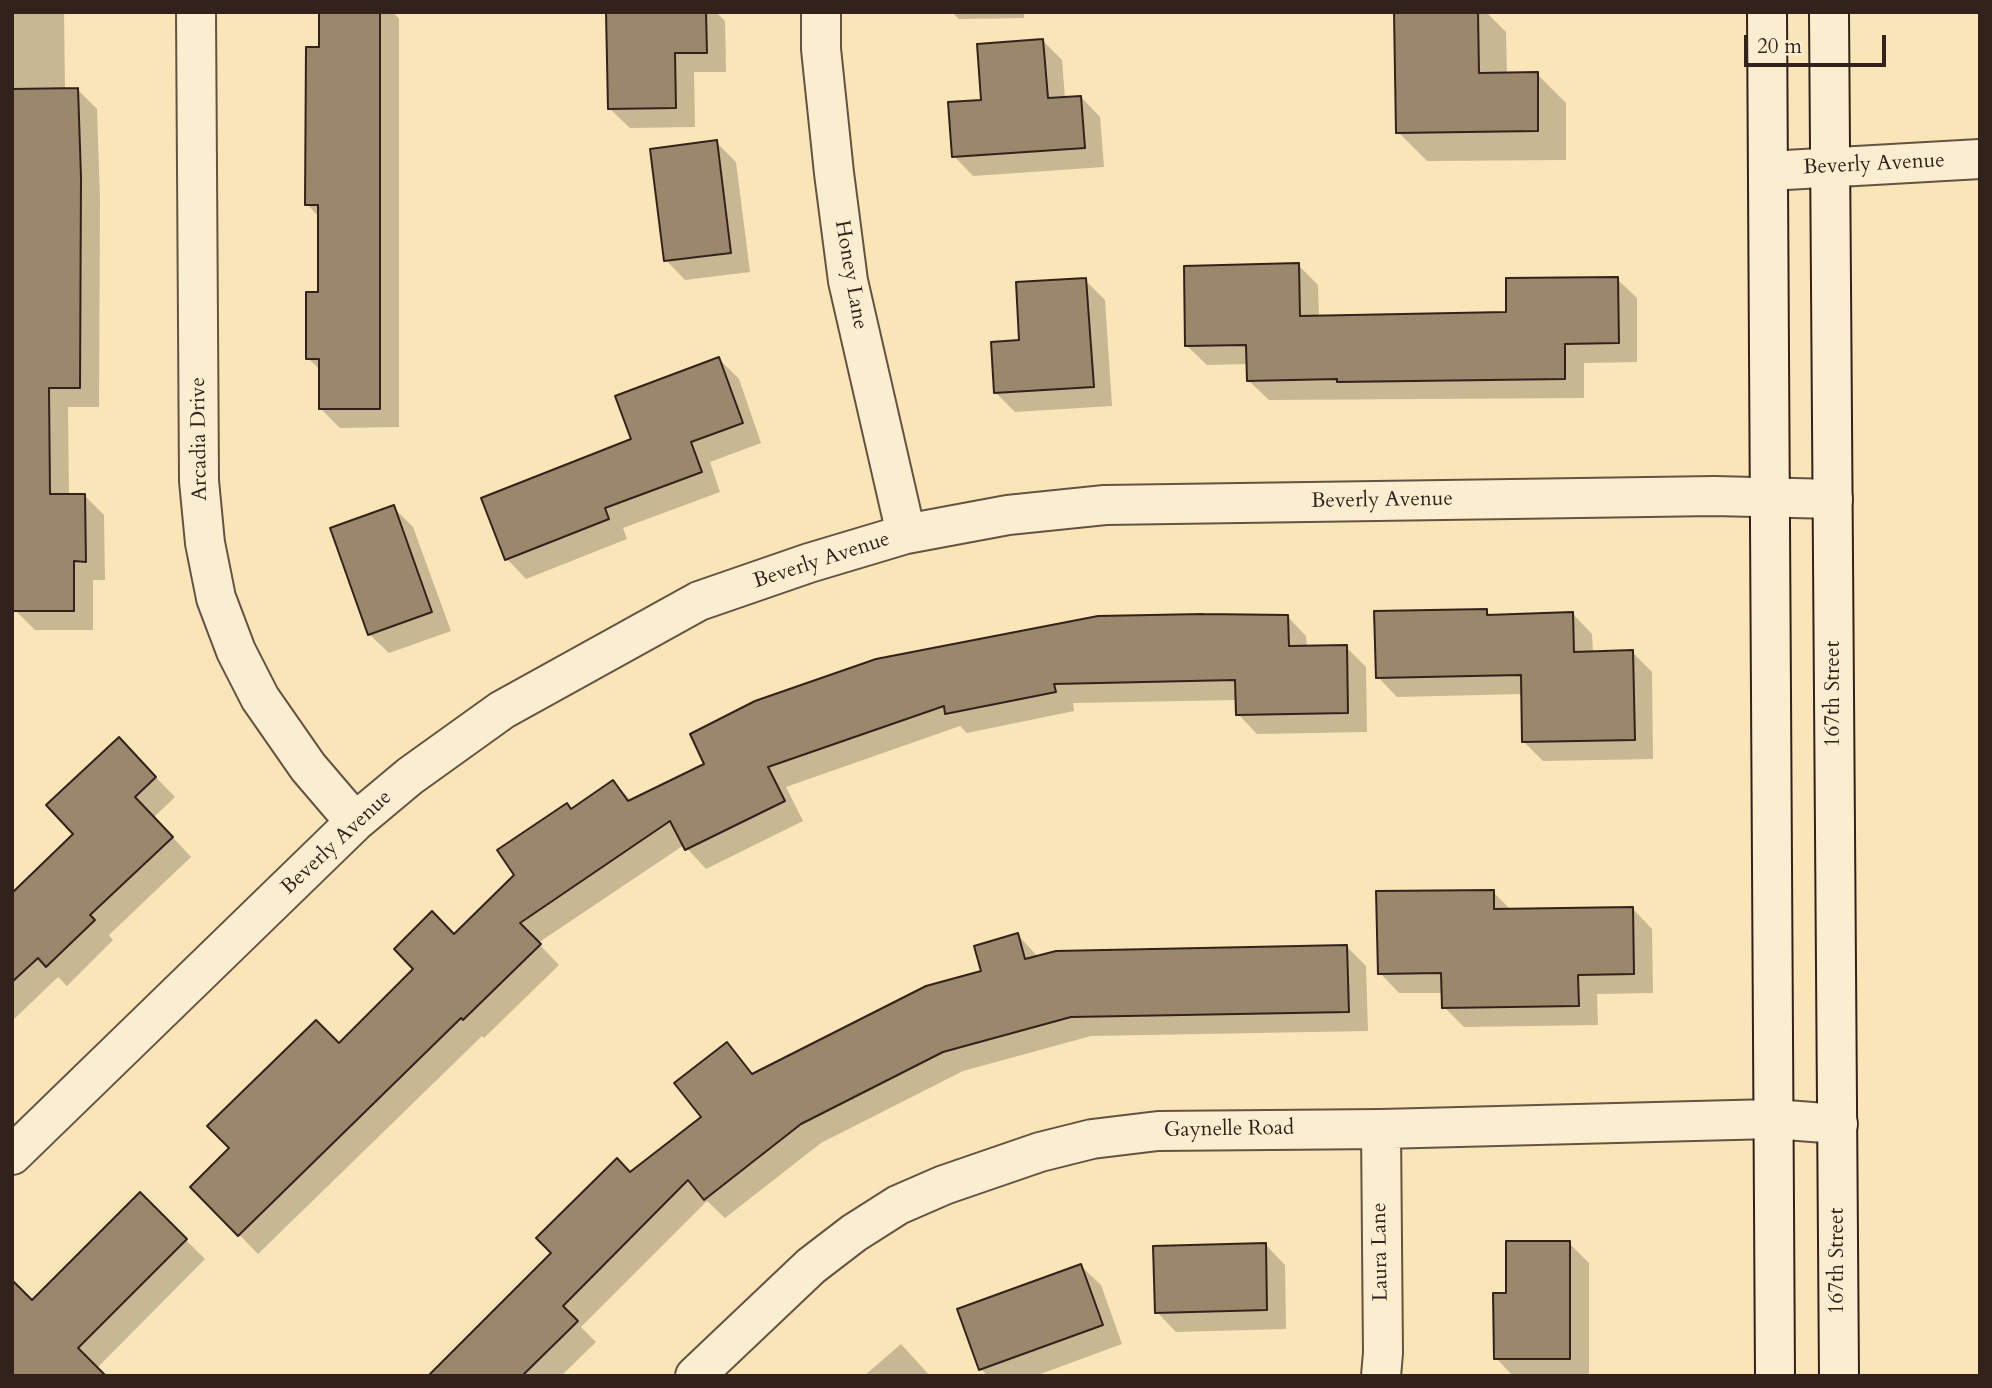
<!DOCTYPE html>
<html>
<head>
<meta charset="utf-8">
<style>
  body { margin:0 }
  #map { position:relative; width:1992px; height:1388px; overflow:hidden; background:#f9e5b7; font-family:Cardo,serif }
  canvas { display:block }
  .frame { position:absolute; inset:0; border:14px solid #33221b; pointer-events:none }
  .scale { position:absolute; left:1744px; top:35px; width:142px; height:32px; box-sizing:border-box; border:4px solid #33221b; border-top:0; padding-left:9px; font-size:21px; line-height:24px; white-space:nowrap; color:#33221b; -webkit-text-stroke:5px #fbeed0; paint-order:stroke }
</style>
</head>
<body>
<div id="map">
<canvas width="1992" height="1388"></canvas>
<div class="frame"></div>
<div class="scale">20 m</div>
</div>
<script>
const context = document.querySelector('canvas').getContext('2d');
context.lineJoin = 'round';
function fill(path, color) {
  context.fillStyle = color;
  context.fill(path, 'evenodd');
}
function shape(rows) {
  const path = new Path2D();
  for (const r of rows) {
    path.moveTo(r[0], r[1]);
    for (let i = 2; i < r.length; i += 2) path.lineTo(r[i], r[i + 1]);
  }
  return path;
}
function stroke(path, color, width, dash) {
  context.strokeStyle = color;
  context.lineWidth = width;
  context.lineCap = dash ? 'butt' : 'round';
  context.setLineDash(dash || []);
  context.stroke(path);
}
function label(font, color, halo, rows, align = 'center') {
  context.font = font + ' Cardo,serif';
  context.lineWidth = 5;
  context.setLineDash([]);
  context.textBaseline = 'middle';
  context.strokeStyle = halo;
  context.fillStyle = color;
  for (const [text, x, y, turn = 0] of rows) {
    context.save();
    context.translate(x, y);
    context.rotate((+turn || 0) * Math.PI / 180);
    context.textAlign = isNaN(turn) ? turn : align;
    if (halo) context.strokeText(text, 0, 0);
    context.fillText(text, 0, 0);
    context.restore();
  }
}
fill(shape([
  [12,12,86,12,64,13,65,90,77,89,97,109,100,198,99,407,68,407,69,496,84,495,104,515,105,580,93,580,93,630,35,630,15,610,15,460,12,460],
  [320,12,393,12,399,19,399,427,340,428,320,408,321,371,308,358,320,294,320,218,307,204,320,49],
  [609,12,716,12,725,21,726,72,694,72,695,127,630,128,610,109],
  [952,12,1024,12,1024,18,959,19],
  [1396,12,1486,12,1506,32,1507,74,1537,74,1566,103,1566,160,1427,161,1398,132],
  [1043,41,1062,60,1065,98,1081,97,1100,117,1104,167,973,176,954,156,982,101],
  [716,142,736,162,750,272,685,280,666,260],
  [1298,265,1318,285,1319,318,1508,314,1617,279,1637,298,1637,362,1584,363,1584,398,1269,400,1249,381,1249,364,1207,365,1187,346],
  [1085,280,1105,300,1112,406,1015,412,995,392,1021,342],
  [719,359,739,379,761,443,710,462,720,492,623,528,627,539,526,579,507,559],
  [393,507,413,527,451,631,389,653,369,634],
  [1486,611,1492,616,1573,614,1592,634,1593,653,1632,652,1652,672,1653,759,1543,761,1524,742,1523,694,1397,697,1378,677],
  [1287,616,1306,636,1307,648,1346,647,1366,667,1367,732,1257,734,1238,714,1237,700,1073,703,1074,711,967,733,960,726,786,787,803,821,706,869,684,845,538,943,559,965,484,1038,482,1036,258,1254,193,1187,516,875,572,810,613,782,632,801,707,765],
  [138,759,175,797,154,817,191,857,109,935,113,940,67,986,58,977,12,1021,12,896,75,834],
  [1493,892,1512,911,1633,909,1652,929,1653,993,1597,994,1598,1025,1464,1027,1444,1007,1444,993,1399,993,1380,973],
  [1018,935,1038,957,1347,947,1366,966,1368,1031,1091,1036,963,1071,821,1143,725,1218,707,1201,581,1327,596,1342,561,1376,431,1376,630,1174,703,1117,726,1045,754,1075,983,973],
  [140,1195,205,1259,97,1368,32,1302],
  [1569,1243,1589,1263,1589,1376,1513,1376,1496,1358,1508,1294],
  [1266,1245,1285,1265,1286,1329,1176,1332,1157,1312],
  [1081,1266,1101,1285,1122,1344,1035,1376,988,1376,981,1369],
  [901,1344,930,1376,864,1376]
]), '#0003');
const building = shape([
  [319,12,380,12,380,409,319,409,319,359,306,359,306,292,318,292,318,205,305,205,306,47,319,47,319,12],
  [606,12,706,12,707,53,675,53,676,108,608,109,606,12],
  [1394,12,1478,12,1479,73,1538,72,1538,131,1396,133,1394,12],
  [1043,39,1048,98,1081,96,1085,148,952,157,948,102,981,100,977,44,1043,39],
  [78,88,81,177,80,388,49,388,50,494,85,494,86,562,74,561,74,611,13,611,12,89,78,88],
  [717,140,731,253,664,261,650,149,717,140],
  [1299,263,1300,316,1506,312,1506,278,1618,277,1619,343,1565,344,1565,379,1337,382,1337,379,1247,381,1246,345,1185,346,1184,266,1299,263],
  [1086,278,1094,387,994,393,991,342,1019,340,1016,282,1086,278],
  [719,357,743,423,691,442,702,472,605,508,609,519,505,560,481,498,631,439,615,396,719,357],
  [394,505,432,612,368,635,330,528,394,505],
  [1487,609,1487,615,1573,612,1574,652,1633,650,1635,740,1522,742,1521,675,1376,678,1374,611,1487,609],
  [1203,614,1288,615,1289,646,1347,645,1348,713,1236,715,1235,680,1054,684,1056,692,945,714,944,706,768,767,785,801,685,850,670,821,520,923,541,944,463,1020,461,1018,238,1236,190,1187,229,1148,207,1126,316,1020,339,1043,413,969,394,949,432,911,454,934,514,875,497,850,567,803,571,809,613,780,628,801,704,764,690,734,755,701,876,659,1098,616,1203,614],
  [119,737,156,777,135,797,173,837,90,915,95,920,46,967,38,958,12,982,12,893,73,834,46,805,119,737],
  [1494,890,1494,909,1633,907,1634,974,1578,975,1579,1006,1442,1008,1441,973,1378,974,1376,891,1494,890],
  [1018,933,1025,959,1056,951,1347,945,1349,1012,1071,1017,943,1052,801,1124,704,1200,688,1180,563,1306,578,1321,522,1376,428,1376,551,1253,536,1238,617,1158,630,1172,701,1117,674,1083,727,1042,752,1074,926,986,981,971,974,946,1018,933],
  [140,1192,187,1239,78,1348,106,1376,12,1376,12,1280,32,1300,140,1192],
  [1506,1241,1570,1241,1570,1359,1494,1359,1493,1293,1506,1293,1506,1241],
  [1266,1243,1267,1310,1155,1313,1153,1246,1266,1243],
  [1081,1264,1103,1325,979,1370,957,1309,1081,1264]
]);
fill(building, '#9a876c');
stroke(building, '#33221b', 2);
const street = shape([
  [196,12,199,481,205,543,216,598,236,651,260,698,308,767,355,822],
  [821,12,821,49,834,173,848,281,906,534],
  [1768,171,1980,159],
  [1381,1129,1383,1353,1381,1376],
  [12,1155,355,822,410,776,502,710,699,601,809,563,906,534,1008,515,1105,505,1715,496,1833,499],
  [695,1376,811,1266,854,1233,898,1205,944,1185,1040,1152,1092,1139,1158,1131,1381,1129,1773,1119,1838,1124]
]);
const secondary = shape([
  [1767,12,1775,1376],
  [1829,12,1839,1376]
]);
stroke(street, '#645342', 42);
stroke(secondary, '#33221b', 42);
stroke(street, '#fbeed0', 38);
stroke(secondary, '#fbeed0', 38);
label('21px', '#33221b', '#fbeed0', [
  ["Beverly Avenue",1874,165,-3],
  ["Honey Lane",850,275,80],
  ["Arcadia Drive",200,439,-91],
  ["Beverly Avenue",1382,501,-1],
  ["Beverly Avenue",822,561,-18],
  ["167th Street",1834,694,-90],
  ["Beverly Avenue",337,843,-43],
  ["Gaynelle Road",1229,1130,-1],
  ["Laura Lane",1381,1252,-91],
  ["167th Street",1838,1261,-90]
]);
</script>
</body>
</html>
